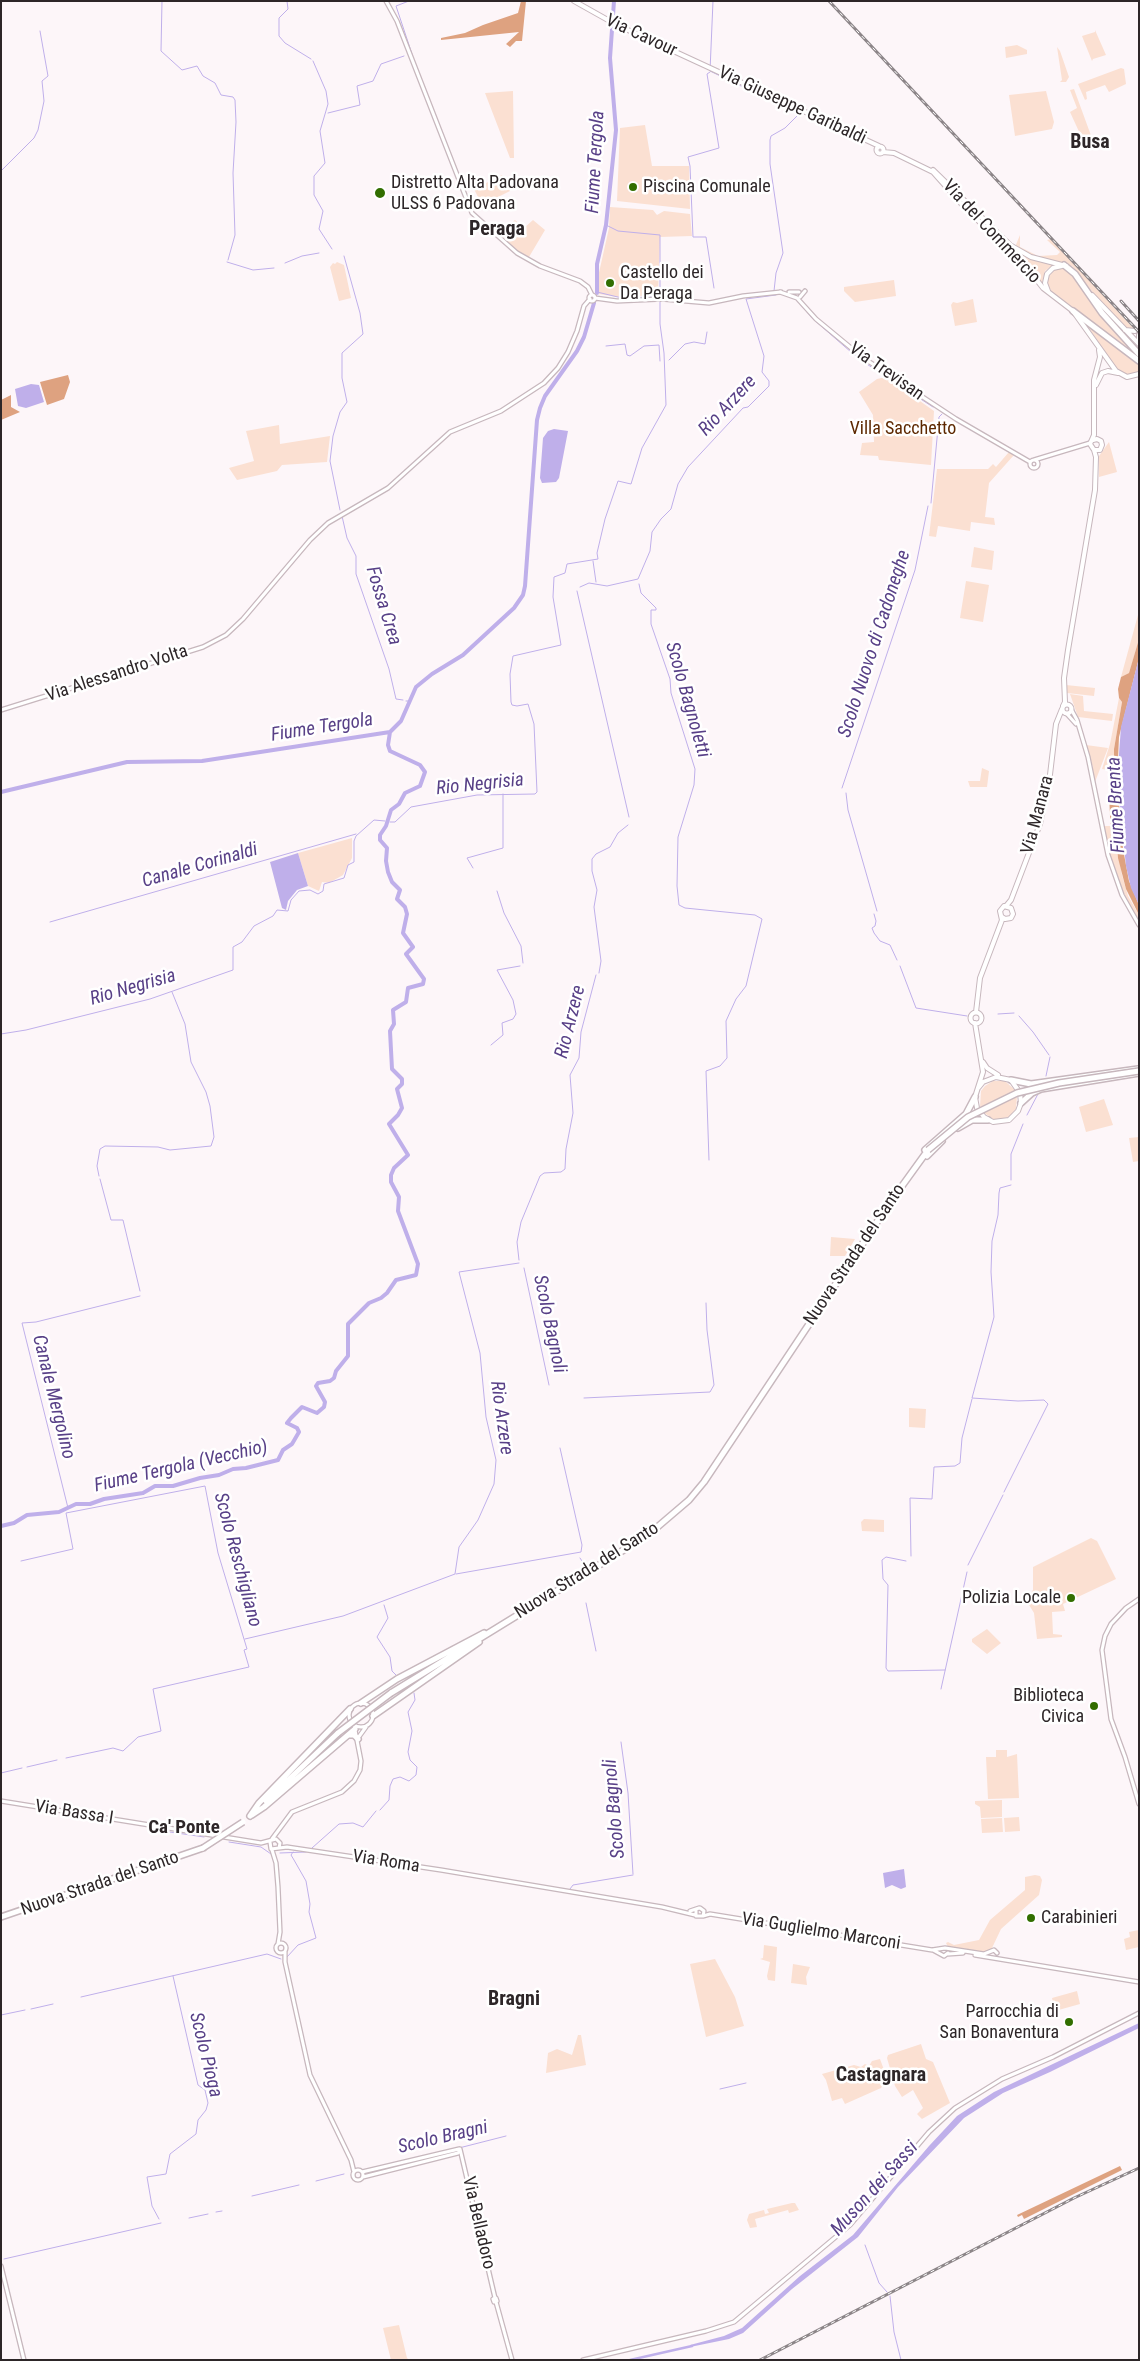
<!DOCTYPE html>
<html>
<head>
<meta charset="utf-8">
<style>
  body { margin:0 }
  #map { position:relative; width:1140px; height:2361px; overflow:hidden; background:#fdf6f9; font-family:"Roboto Condensed",sans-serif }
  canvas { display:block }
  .frame { position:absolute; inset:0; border:2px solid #2d2628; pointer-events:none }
</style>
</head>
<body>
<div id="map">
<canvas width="1140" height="2361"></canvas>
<div class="frame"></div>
</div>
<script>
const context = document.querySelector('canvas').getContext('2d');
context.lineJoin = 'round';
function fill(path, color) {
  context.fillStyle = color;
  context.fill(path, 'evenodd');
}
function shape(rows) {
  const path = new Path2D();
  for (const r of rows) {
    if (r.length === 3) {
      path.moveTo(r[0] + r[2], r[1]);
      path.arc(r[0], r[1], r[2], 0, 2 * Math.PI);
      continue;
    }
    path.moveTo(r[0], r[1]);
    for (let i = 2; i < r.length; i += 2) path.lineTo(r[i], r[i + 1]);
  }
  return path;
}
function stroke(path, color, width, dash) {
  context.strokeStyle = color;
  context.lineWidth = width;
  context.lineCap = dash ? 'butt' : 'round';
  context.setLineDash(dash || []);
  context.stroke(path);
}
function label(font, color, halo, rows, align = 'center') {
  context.font = font + ' "Roboto Condensed",sans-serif';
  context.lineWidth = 5;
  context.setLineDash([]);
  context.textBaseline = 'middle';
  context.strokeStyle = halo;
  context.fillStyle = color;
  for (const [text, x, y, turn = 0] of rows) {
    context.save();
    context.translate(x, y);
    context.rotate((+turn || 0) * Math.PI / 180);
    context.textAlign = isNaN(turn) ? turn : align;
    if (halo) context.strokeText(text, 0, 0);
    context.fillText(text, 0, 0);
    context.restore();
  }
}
fill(shape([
  [1095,30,1106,55,1093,59,1092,61,1082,36,1095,32],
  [1017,45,1027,50,1027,54,1006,58,1005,47],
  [1057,47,1060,51,1069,77,1066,82,1060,82,1062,80],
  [1121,68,1124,69,1126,84,1109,92,1105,85,1086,92,1087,99,1085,100,1078,84],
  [1074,89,1093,141,1087,143,1087,141,1090,139,1086,140,1085,138,1089,138,1089,136,1081,136,1070,112,1077,108,1070,90],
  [513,91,514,158,510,158,485,93],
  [1046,91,1054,122,1052,129,1015,136,1009,95],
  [645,125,652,166,689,166,690,209,617,201,620,128],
  [502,175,510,191,482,205,474,189],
  [610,207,653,210,657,215,664,211,690,214,692,236,660,237,658,294,623,298,599,294,598,277,609,228],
  [515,220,524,228,533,220,545,230,529,257,518,251,497,234],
  [1020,235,1020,247,1038,256,1057,255,1060,252,1047,240,1051,239,1135,330,1128,330,1098,299,1072,266,1039,258,1015,247],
  [1006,244,1026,257,1053,265,1045,271,1042,283],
  [337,262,344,265,351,298,339,301,330,267,333,263,335,264],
  [1061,268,1071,272,1102,317,1139,359,1052,292,1047,284,1048,277,1054,270],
  [894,280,896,296,855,302,844,291,844,287],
  [973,299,977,322,955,326,951,305,953,302,957,303],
  [1086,324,1139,365,1139,372,1129,375,1118,371],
  [886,377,934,411,931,465,879,460,878,456,860,455,862,443,874,442,873,415,859,392,877,379],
  [279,425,280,444,330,436,327,462,282,465,277,471,237,480,229,468,254,461,246,431],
  [1109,442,1117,472,1099,477,1099,456],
  [1009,452,1014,455,989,483,985,517,994,518,995,525,971,522,970,531,938,526,936,537,929,536,937,469,988,469,993,464,996,467],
  [974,547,994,551,992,570,971,567],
  [966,581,989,585,983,622,960,618],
  [1138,615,1139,639,1131,667,1129,673,1121,677],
  [1066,685,1095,688,1094,696,1067,693],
  [1070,694,1083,696,1084,711,1113,714,1112,721,1078,717],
  [1119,698,1122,702,1114,749,1114,793,1109,793,1109,770,1102,769,1110,744],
  [1086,745,1108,748,1095,782,1092,764],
  [982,768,989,771,987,787,970,787,968,781,980,781],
  [1103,826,1110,826,1111,838,1117,841,1122,875,1128,896,1139,915,1139,922,1122,890,1109,854],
  [352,838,352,858,343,875,329,883,322,882,319,891,308,886,298,853],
  [993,1081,1005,1081,1016,1091,980,1107,981,1091,985,1086],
  [1017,1096,1016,1109,1009,1117,994,1120,983,1112],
  [1104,1099,1113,1125,1086,1132,1079,1107],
  [1139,1137,1139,1161,1133,1162,1129,1138],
  [831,1237,855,1239,845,1256,830,1256],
  [909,1408,926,1409,925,1428,909,1427],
  [864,1519,884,1520,884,1532,862,1531,861,1522],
  [1091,1538,1097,1541,1116,1579,1063,1604,1065,1611,1052,1612,1053,1634,1062,1635,1062,1637,1037,1639,1034,1613,1026,1600,1033,1590,1033,1567],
  [987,1629,1001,1643,987,1654,972,1642,972,1639],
  [996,1750,1007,1750,1007,1757,1017,1754,1019,1798,988,1799,986,1757,996,1757],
  [1002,1800,1002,1817,981,1818,980,1807,975,1804,975,1801],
  [1019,1817,1020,1831,1005,1832,1004,1818],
  [1002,1818,1003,1832,982,1833,981,1819],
  [1035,1875,1040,1876,1042,1880,1039,1895,1001,1929,992,1948,986,1953,948,1947,946,1943,948,1942,954,1945,979,1940,990,1920,1025,1890,1025,1877],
  [1139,1930,1139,1947,1126,1950,1124,1939,1130,1937,1129,1932],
  [764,1945,777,1947,775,1981,768,1980,767,1976,770,1962,760,1959,763,1958],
  [715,1959,735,1997,744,2026,706,2037,690,1964],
  [793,1964,810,1967,806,1977,807,1985,791,1983],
  [1077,1991,1080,2004,1055,2011,1052,1998],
  [578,2035,581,2035,586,2065,546,2073,548,2053,557,2049,572,2055],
  [921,2044,926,2059,933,2062,950,2103,922,2119,917,2114,923,2108,913,2090,902,2097,895,2086,887,2058,888,2055],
  [880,2059,887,2078,881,2088,845,2104,842,2098,832,2101,826,2080,822,2074,854,2065,861,2067,865,2064,869,2066,872,2061],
  [792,2203,795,2203,799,2210,789,2213,788,2210,755,2219,757,2227,750,2228,747,2220,749,2214,764,2210,765,2214,769,2213,767,2209],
  [399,2325,407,2358,409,2360,391,2360,383,2328]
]), '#fbe0d2');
fill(shape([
  [521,1,526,1,522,41,516,41,510,47,506,44,519,32,441,40,441,38,465,33,483,25,518,13],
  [68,375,70,382,64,399,47,405,40,382],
  [11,395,11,407,20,412,1,420,1,400],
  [1139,639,1139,658,1119,737,1117,781,1123,849,1129,881,1139,905,1139,915,1126,889,1118,858,1117,841,1111,839,1109,793,1114,793,1114,749,1122,702,1119,698,1118,689,1121,677,1129,673],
  [1120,2166,1122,2170,1024,2219,1022,2215,1018,2217,1017,2215]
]), '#dea280');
fill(shape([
  [31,384,39,385,44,402,26,408,18,406,15,389],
  [554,429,568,431,559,478,556,482,542,483,540,478,543,438,548,431],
  [1139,658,1138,789,1139,905,1131,888,1126,866,1117,781,1121,727],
  [298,853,308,886,297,890,288,901,286,910,282,908,270,862],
  [904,1869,906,1887,901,1889,892,1885,885,1888,883,1873],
  [1139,2023,1139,2028,1050,2072,1003,2093,964,2118,898,2187,858,2237,792,2289,743,2333,729,2339,690,2347,690,2345,724,2336,742,2328,800,2276,853,2235,929,2146,957,2116,994,2092]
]), '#bfafea');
stroke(shape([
  [162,1,161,51,182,70,197,66,203,76,215,83,221,95,233,97,235,100,236,122,233,173,235,235,228,260],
  [287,1,288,9,279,18,279,36,285,43,311,59],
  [409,1,396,6,412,54],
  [713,1,710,71,799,114,785,128,771,136,770,140,770,164,783,253,776,273,774,291],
  [313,61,326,91,328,104,320,131,325,163,314,176,314,195,323,211,319,229,332,249],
  [710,72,707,74,719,148,688,157,690,166,693,237,706,237,714,288],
  [328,113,360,105,357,86,373,81,381,64,404,56],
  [1,171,34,138,38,130,44,101,42,81,48,76,40,31],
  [227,262,253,270,274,268],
  [285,263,302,256,319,253],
  [597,292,622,298],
  [631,298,659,296],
  [800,304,813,319,859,359,933,407],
  [606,346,625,344,627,355,630,356,644,346,659,345,660,361],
  [669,360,685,344,694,342,705,344,707,332],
  [931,503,939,417,942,414],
  [340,510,330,461,333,436,340,412,347,402,342,378,342,353,363,334,360,313,344,256],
  [342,516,347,538,356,556,356,574,389,669,396,699,403,700],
  [593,561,596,582],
  [639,584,641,593,656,608,656,610,651,610,651,624,670,679,671,693,695,769,694,785,678,837,677,886,679,905,685,908,755,915,762,919,746,986,736,999,726,1021,727,1058,720,1066,706,1071,709,1160],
  [580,587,589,583,607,586,638,579,650,551,652,532,661,519,671,509,678,484,688,467,743,408,748,407,769,386,769,381,762,372,764,356,746,299,776,295],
  [577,591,629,817],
  [406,701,408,701],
  [842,788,915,570,928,506],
  [846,793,848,810,877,911],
  [390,822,395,822,411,807,477,795,535,794,537,792,534,724,528,704,517,706,512,705,511,702,510,674,513,656,561,645,553,597,554,577,565,573,567,564,598,559,597,553,605,519,618,481,631,484,642,448,666,405,664,353,660,324,660,235,618,231,606,225],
  [473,868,467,858,503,848,503,794],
  [497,891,504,913,521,946,523,963],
  [874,914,876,921,875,926,872,928,874,933,880,941,890,945,897,960],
  [50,922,356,834],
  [900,966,916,1008,967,1016],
  [599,973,601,961,594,907,597,890,592,871,592,859,596,854,610,847,618,833,628,825],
  [998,1014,1014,1013],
  [1019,1016,1033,1032,1049,1055],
  [1,1034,26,1030,150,999,233,970,233,947,242,942,254,926,273,916,277,910,288,911,291,900,299,891,310,890,318,894,323,891,324,884,344,878,348,865,354,862,354,841,356,836,374,820,385,821],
  [491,1045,503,1035,502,1023,513,1019,516,1014,513,1000,497,970,520,966],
  [1046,1076,1050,1057],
  [1027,1115,1039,1092],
  [99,1176,97,1166,100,1149,105,1146,158,1147,170,1150,211,1146,214,1137,210,1106,206,1092,191,1062,185,1024,172,992],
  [100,1179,111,1220,123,1220,140,1291],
  [1011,1180,1011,1154,1023,1124],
  [519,1260,517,1242,521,1222,540,1176,544,1173,561,1172,565,1169,566,1149,573,1113,570,1075,579,1058,581,1032,596,975],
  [524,1268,549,1385],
  [584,1398,710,1392,714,1385,707,1330,706,1303],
  [1004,1492,1048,1404,1044,1400,1018,1401,972,1398,994,1317,991,1272,992,1241,998,1215,999,1193,1000,1188,1011,1185],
  [68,1508,22,1323,36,1322,140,1296],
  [911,1556,910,1498,932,1499,934,1467,955,1466,960,1463,962,1438,972,1399],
  [580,1558,582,1561,582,1572],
  [21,1561,73,1549,66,1513,205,1486,218,1553,247,1649,244,1650,249,1667,153,1689,161,1731,138,1737,123,1751,113,1748,66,1758],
  [906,1561,886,1557,882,1560,883,1579,888,1585,886,1668,888,1671,945,1670],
  [968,1565,1003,1495],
  [456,1574,581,1552,582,1545,560,1448],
  [586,1603,596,1651],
  [384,1605,388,1618,377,1637,390,1657,392,1671,397,1676],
  [245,1639,343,1616,455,1574,459,1547,478,1520,494,1484,496,1460,486,1417,480,1353,459,1272,519,1263],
  [941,1689,967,1572],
  [621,1742,628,1793,633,1874],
  [27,1767,57,1760],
  [1,1773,22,1768],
  [380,1810,389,1800,390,1786,393,1779,400,1777,409,1781,416,1775,417,1767,410,1760,408,1752,412,1731,408,1712,415,1700,414,1693],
  [163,1831,204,1837],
  [229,1842,261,1847,271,1854],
  [312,1848,339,1824,353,1823,363,1827,376,1811],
  [280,1853,306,1852],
  [570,1889,573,1885,633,1875],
  [287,1957,298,1945,316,1938,309,1912,310,1904,306,1881,294,1860,291,1855,293,1852],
  [81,1997,267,1954,281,1959],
  [31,2009,53,2004],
  [1,2015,25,2010],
  [720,2089,746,2083],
  [459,2148,506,2136],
  [316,2181,344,2174],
  [252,2196,299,2185],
  [216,2212,222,2211],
  [189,2218,208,2214],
  [159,2219,152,2206,147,2177,166,2174,170,2154,196,2134,198,2120,206,2110,208,2103,205,2090,198,2085,173,1976],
  [865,2245,879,2283,887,2292],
  [4,2259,161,2223],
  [890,2296,894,2332,901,2360]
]), '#bfafea', 1);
stroke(shape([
  [630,2360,692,2346]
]), '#bfafea', 2.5);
stroke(shape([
  [597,293,597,264,606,225,616,130,610,58,614,1],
  [1,792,127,762,202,761,390,732,401,721,416,687,432,674,463,655,514,608,523,595,525,586,537,420,540,408,545,396,577,351,584,337,594,303],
  [1,1526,14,1523,27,1515,59,1512,76,1504,90,1504,104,1499,143,1493,155,1486,173,1486,200,1478,219,1475,233,1469,246,1468,278,1460,283,1450,292,1444,299,1432,297,1428,287,1423,291,1418,302,1407,317,1413,324,1407,325,1402,316,1386,318,1383,330,1381,334,1378,336,1371,348,1356,348,1324,369,1303,381,1298,387,1293,396,1280,416,1275,418,1264,398,1211,399,1197,391,1182,391,1175,394,1168,408,1155,389,1124,398,1115,402,1108,397,1089,402,1084,402,1079,392,1069,390,1031,394,1024,393,1010,406,1002,408,988,423,984,424,979,406,954,413,947,403,933,407,914,405,907,397,899,400,890,392,882,388,872,386,861,387,848,380,840,380,835,386,826,391,810,399,804,405,793,420,786,425,772,420,765,390,751,388,745,390,732]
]), '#bfafea', 4);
const secondary = shape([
  [386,1,397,21,472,213,517,253,540,266,580,281,588,287,592,295],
  [780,292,797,298,816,319,862,357,956,419,1030,462],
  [789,292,799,292],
  [592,298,3],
  [800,297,805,291],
  [595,298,617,301,662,299,709,303,743,296,781,292],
  [1034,464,4],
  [1034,460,1090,443],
  [1071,709,1077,720,1088,757,1108,855,1122,895,1139,925],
  [1,710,203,647,226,635,243,619,310,540,328,523,388,488,450,432,501,411,544,383,558,368,568,352,577,331,584,306,590,299],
  [1067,714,1076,724],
  [1139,1599,1126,1608,1111,1624,1105,1636,1102,1650,1111,1719,1125,1757,1139,1804],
  [361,1715,12],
  [358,1738,366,1727],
  [1,1801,261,1843,276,1839,280,1843,279,1848,271,1849,270,1842],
  [272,1839,292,1812,342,1792,354,1781,360,1770,361,1761,354,1725],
  [279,1848,287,1847,441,1870,662,1907,695,1915],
  [272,1850,276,1863,278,1887,280,1932,278,1944],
  [690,1911,699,1908,700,1908,704,1911,703,1916,696,1916,696,1909],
  [703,1916,710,1914,932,1950,945,1948,984,1954,994,1950,997,1953],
  [281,1948,5],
  [933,1950,944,1956,948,1953],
  [285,1951,285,1962,310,2075,351,2160,354,2172],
  [948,1954,963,1953],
  [975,1955,1139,1982],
  [460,2149,495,2298],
  [358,2175,5],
  [362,2172,459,2149],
  [363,2177,458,2153,460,2150],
  [1,2266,24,2360],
  [496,2298,497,2301,494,2302,493,2299,496,2298],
  [496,2302,512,2360],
  [583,2360,706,2331,734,2322,850,2225,929,2132,955,2108,1002,2079,1053,2057,1139,2013]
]);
const primary = shape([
  [574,1,615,24,879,146],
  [880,150,3.5],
  [883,152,894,153,933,172,966,209,1025,265,1043,288,1073,311,1116,371,1127,377,1139,374],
  [933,170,1010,245,1031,257,1066,266],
  [1048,291,1045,283,1047,274,1053,268,1062,266],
  [1092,295,1139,344],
  [1125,330,1135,331],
  [1139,335,1139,341],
  [1096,385,1102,373,1108,371,1118,373],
  [1093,440,1097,439,1101,441,1102,445,1100,450,1094,450,1090,444,1094,435,1094,380,1100,357,1099,350],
  [1067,709,4.5],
  [1063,706,1065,702,1064,678,1068,650,1095,490,1096,457,1094,450],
  [1006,906,1011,900,1040,824,1049,783,1056,724,1062,709],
  [976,1012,980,978,1002,920,1000,911,1004,906,1011,908,1013,914,1011,918,1005,919,1002,917],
  [976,1018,5.5],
  [975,1023,983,1072,975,1097,977,1108,984,1117,993,1122,1009,1120,1018,1111,1021,1103,1020,1093,1011,1080,996,1077,983,1082,979,1087],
  [983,1062,987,1068,998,1075]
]);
const highway = shape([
  [1064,265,1075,274,1102,313,1139,354],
  [1073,311,1139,361],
  [1011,1080,1031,1084,1138,1069],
  [1021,1103,1032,1093,1041,1089,1139,1073],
  [958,1128,972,1120,988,1120],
  [925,1150,966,1114,975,1097],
  [927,1156,942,1141],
  [391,1693,648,1535,689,1500,704,1482,889,1204,928,1150],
  [361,1703,397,1679,484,1633],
  [373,1716,479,1642],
  [348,1735,354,1735,358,1739],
  [266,1801,338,1733],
  [252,1815,264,1807,355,1729],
  [250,1816,259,1803,350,1709],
  [1,1917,203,1848]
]);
stroke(secondary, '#c7b7bd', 5.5);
stroke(primary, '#c7b7bd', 6);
stroke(highway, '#c7b7bd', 8);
stroke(secondary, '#fff', 3);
stroke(primary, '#fff', 4);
stroke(highway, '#fff', 5);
const rail = shape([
  [829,1,1139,332],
  [1121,301,1139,321],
  [760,2360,1074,2198,1139,2168]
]);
stroke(rail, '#8c8588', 3);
stroke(rail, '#fff', 1, [4]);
const highwayBridge = shape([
  [928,1150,968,1117,1017,1093,1059,1083,1139,1071],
  [338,1733,391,1693],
  [203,1848,243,1822]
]);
stroke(highwayBridge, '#c7b7bd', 8, []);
stroke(highwayBridge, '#fff', 5);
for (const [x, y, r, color] of [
  [633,187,5,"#326e00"],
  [380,193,6,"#326e00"],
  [610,283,5,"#326e00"],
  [1071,1598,5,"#326e00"],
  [1094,1706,5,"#326e00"],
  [1031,1918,5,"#326e00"],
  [1069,2022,5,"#326e00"]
]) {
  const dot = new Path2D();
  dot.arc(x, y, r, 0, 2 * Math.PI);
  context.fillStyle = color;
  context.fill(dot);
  stroke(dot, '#fff', 2);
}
label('18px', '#2d2628', '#fff', [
  ["Via Cavour",641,36,25],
  ["Via Giuseppe Garibaldi",792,106,25],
  ["Via del Commercio",991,232,47],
  ["Via Trevisan",886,372,35],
  ["Via Alessandro Volta",117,674,-18],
  ["Via Manara",1038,815,-75],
  ["Nuova Strada del Santo",855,1255,-56],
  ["Nuova Strada del Santo",587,1571,-32],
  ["Via Bassa I",74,1813,9],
  ["Via Roma",386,1862,9],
  ["Nuova Strada del Santo",100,1884,-19],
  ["Via Guglielmo Marconi",821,1932,9],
  ["Via Belladoro",478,2223,77]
]);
label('18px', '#2d2628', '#fff', [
  ["Distretto Alta Padovana",391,183],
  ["ULSS 6 Padovana",391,204],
  ["Piscina Comunale",643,187],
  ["Castello dei",620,273],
  ["Da Peraga",620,294],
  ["Polizia Locale",1061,1598,"right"],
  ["Biblioteca",1084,1696,"right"],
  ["Civica",1084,1717,"right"],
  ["Carabinieri",1041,1918],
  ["Parrocchia di",1059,2012,"right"],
  ["San Bonaventura",1059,2033,"right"]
], 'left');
label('18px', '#5d2800', '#fff', [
  ["Villa Sacchetto",903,429]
]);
label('italic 19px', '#584087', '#fff', [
  ["Fiume Tergola",596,162,-87],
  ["Rio Arzere",728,406,-47],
  ["Fossa Crea",383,606,73],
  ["Scolo Nuovo di Cadoneghe",875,644,-72],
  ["Scolo Bagnoletti",687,700,74],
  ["Fiume Tergola",322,728,-9],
  ["Rio Negrisia",480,785,-6],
  ["Fiume Brenta",1117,805,-93],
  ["Canale Corinaldi",200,866,-16],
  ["Rio Negrisia",133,988,-16],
  ["Rio Arzere",571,1022,-76],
  ["Scolo Bagnoli",549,1324,78],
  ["Canale Mergolino",53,1397,76],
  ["Rio Arzere",501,1418,82],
  ["Fiume Tergola (Vecchio)",181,1467,-13],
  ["Scolo Reschigliano",237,1560,75],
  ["Scolo Bagnoli",615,1809,-95],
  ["Scolo Pioga",205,2055,76],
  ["Scolo Bragni",443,2138,-13],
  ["Muson dei Sassi",875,2189,-48]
]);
label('bold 19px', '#2d2628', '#fff', [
  ["Ca' Ponte",184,1828]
]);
label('bold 20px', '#2d2628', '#fff', [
  ["Busa",1090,143],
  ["Peraga",497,230],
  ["Bragni",514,2000],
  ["Castagnara",881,2076]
]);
</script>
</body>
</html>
